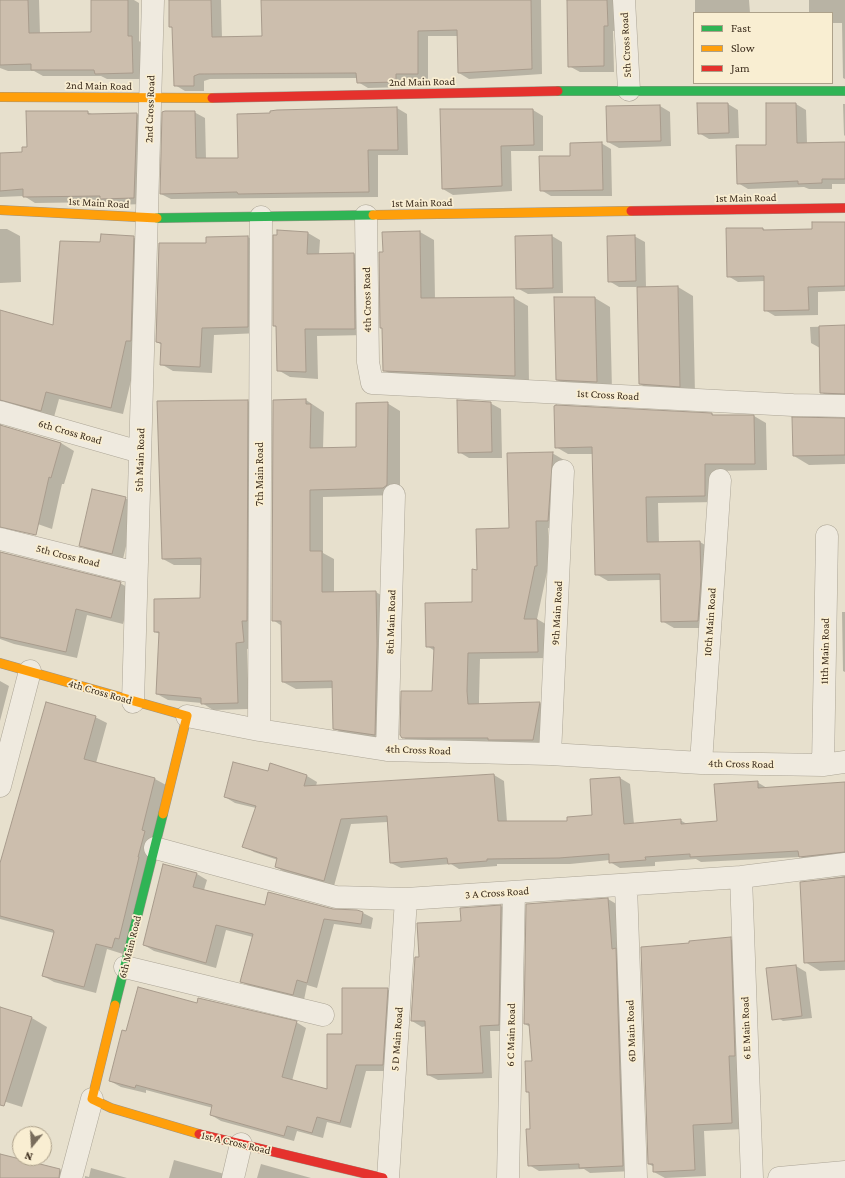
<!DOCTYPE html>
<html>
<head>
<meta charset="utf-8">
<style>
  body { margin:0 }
  #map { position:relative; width:845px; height:1178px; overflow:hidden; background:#e7e0cd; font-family:"Crimson Pro",serif }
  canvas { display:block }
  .legend { position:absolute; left:693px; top:12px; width:140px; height:72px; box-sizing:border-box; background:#f9eed2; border:1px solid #ada18a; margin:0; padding:5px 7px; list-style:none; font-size:12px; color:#3c2d1d }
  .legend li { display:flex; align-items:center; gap:8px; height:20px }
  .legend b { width:20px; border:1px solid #ada18a }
  .north { position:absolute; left:12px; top:1126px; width:40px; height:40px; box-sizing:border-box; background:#f9eed2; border:1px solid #ada18a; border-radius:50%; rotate:198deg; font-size:11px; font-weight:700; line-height:16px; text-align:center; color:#3c2d1d }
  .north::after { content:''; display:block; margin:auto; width:14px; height:18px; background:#786c5b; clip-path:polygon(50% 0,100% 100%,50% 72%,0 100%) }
</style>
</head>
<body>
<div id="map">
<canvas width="845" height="1178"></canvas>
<ul class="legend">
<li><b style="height:5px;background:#30b455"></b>Fast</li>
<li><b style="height:5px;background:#ff9f0a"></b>Slow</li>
<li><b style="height:5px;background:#e5322d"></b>Jam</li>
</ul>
<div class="north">N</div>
</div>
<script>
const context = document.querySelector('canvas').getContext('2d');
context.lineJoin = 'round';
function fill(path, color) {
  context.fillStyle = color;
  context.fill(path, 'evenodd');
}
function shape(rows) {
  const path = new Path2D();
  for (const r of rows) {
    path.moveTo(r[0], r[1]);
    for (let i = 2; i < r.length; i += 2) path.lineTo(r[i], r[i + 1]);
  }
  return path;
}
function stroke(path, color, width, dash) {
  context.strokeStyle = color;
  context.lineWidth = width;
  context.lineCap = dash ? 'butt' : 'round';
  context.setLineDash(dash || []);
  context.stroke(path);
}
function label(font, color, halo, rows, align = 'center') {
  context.font = font + ' "Crimson Pro",serif';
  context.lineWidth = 3.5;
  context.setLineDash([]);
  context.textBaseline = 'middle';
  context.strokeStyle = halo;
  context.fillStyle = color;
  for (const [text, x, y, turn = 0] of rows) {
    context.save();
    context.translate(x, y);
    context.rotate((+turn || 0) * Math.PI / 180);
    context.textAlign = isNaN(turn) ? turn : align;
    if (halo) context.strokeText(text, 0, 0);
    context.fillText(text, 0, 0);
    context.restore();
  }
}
fill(shape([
  [0,0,39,0,40,34,92,33,92,0,134,0,139,3,139,41,143,44,144,79,107,79,101,76,43,76,34,71,8,71,0,68],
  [170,0,221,0,222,38,263,37,262,0,541,0,542,74,469,79,459,73,458,36,428,36,428,79,406,80,406,87,368,88,358,82,358,78,210,79,204,81,204,91,185,91,175,85,173,28,170,27],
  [568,0,617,0,617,31,613,31,614,72,580,72,569,66],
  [695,0,749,0,750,13,695,13],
  [809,0,845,0,845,79,843,78,842,23,832,23,832,13,809,13],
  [698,104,728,104,738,110,739,138,709,139,699,133],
  [796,104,806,110,807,143,845,143,845,184,832,184,832,189,809,189,804,187,748,189,738,183,768,146],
  [843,104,845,104,845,136,844,135],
  [660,106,670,112,671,146,619,148,608,142,607,107],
  [397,108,407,114,408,155,378,155,378,197,171,199,161,194,194,112,205,118,206,159,239,159],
  [533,110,543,116,543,151,511,151,512,191,453,195,443,189],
  [87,112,92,114,137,114,148,120,145,204,112,205,108,202,35,203,24,196,0,197,0,154,23,153,28,148],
  [601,143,611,149,612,196,551,196,541,190,571,157],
  [845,223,845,291,818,292,818,315,775,316,765,310,765,281,738,282,728,276,763,229,767,231,813,230],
  [0,229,7,229,20,236,21,282,0,283],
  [420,232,434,240,435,299,514,298,528,306,529,384,398,379,384,370,383,329,381,328,384,253],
  [308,233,320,240,319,254,354,254,366,261,367,335,317,336,318,379,290,377,278,370,277,327,274,326,278,236],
  [552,236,562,242,563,293,528,294,517,288],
  [634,236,645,242,646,288,678,287,693,296,695,395,655,393,640,384,638,287,619,287,609,281],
  [133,237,146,244,139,347,123,414,59,399,54,417,1,424,3,427,61,443,74,451,64,484,62,484,52,529,12,515,0,509,0,311,54,326,101,243],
  [248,237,260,244,260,333,214,335,212,373,173,371,161,364,162,345,157,342,207,244,207,238],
  [595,298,610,307,612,390,572,388,557,380],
  [845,326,845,399,831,398,821,392,820,348,811,343,810,327],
  [306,400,324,412,323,449,357,448,387,403,400,411,400,492,397,495,323,497,323,553,334,559,334,593,376,592,389,600,388,742,347,736,334,728,333,688,296,689,283,682,282,626,273,620],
  [248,401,259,408,255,648,247,649,249,709,213,710,202,703,168,700,157,694,160,634,155,632,201,599,202,565,174,565,163,559],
  [490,403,501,409,502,458,469,458,459,452],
  [712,414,715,416,754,416,766,423,767,470,717,471,717,502,658,503,659,543,700,542,712,549,710,628,674,628,662,621,661,580,608,581,596,574,594,454,568,454,556,447],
  [845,420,845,464,809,465,794,456],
  [552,453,564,460,560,527,548,528,549,572,547,572,537,619,549,626,550,658,480,659,479,698,479,705,540,703,551,710,545,747,415,744,402,737,433,692,435,651,427,646,473,603,478,571,510,529],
  [125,498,136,504,123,559,90,551,80,545],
  [0,552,120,583,132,590,123,624,87,615,77,658,14,644,0,639],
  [842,612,845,612,845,672,843,671],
  [0,681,9,686,0,721],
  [95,717,107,723,96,763,155,779,166,785,123,954,107,949,96,993,54,982,43,976,54,933,0,919,0,867],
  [271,765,307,776,317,782,316,786,494,775,504,781,507,822,568,822,593,816,591,780,620,778,630,784,634,824,680,820,687,824,718,822,757,782,767,788,845,783,845,858,810,862,800,857,701,862,696,859,655,862,655,866,620,868,610,862,610,860,570,864,497,864,497,866,459,869,451,864,401,868,391,863,388,822,351,824,334,886,286,873,276,867,278,860,254,852,244,846,256,808,235,803,225,797,268,773],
  [197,874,207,880,204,890,265,906,363,913,373,918,371,929,334,924,317,988,307,985,304,1000,252,987,241,982,253,937,226,930,216,968,154,951,144,945],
  [845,876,845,970,820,971,805,962,801,883],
  [608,899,618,905,633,1171,590,1173,584,1169,539,1171,529,1165,531,1130,530,1093,527,1092,533,1062,530,1027,525,1024],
  [501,906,511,912,509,1031,490,1031,492,1078,438,1080,428,1075,426,1026,422,1027,412,1021,462,922,461,909],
  [730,939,742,945,743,1129,704,1131,706,1176,665,1178,654,1172,654,1167,649,1164,690,944],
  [796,966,806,972,812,1018,783,1021,773,1015,767,969],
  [387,989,398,995,393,1071,366,1071,351,1128,327,1122,323,1138,297,1131,294,1141,221,1121,211,1115,213,1108,146,1090,146,1093,121,1087,110,1081,127,1032,198,1004,296,1022,306,1028,292,1081,328,1091,343,1035],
  [0,1008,32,1018,47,1027,22,1107,0,1100],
  [0,1155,60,1170,73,1178,0,1178],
  [174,1160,221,1173,231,1178,169,1178],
  [261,1164,311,1178,312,1178,257,1178],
  [91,1168,127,1178,85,1178,85,1176,89,1177]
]), '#0003');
const building = shape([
  [0,0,28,0,29,33,91,32,91,0,128,0,128,36,132,36,133,73,95,74,94,70,31,70,31,64,0,65,0,0],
  [169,0,211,0,212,37,262,36,261,0,531,0,532,69,458,73,457,30,418,31,418,74,396,74,396,82,357,83,356,73,199,74,194,76,194,86,174,86,172,27,169,27,169,0],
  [567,0,607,0,608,26,604,26,604,66,568,67,567,0],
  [697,103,728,103,729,133,698,134,697,103],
  [766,103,796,103,797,143,845,142,845,179,822,179,822,183,798,184,798,181,737,184,736,145,766,145,766,103],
  [660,105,661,141,607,142,606,106,660,105],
  [397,107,398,150,368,150,369,192,238,194,237,192,160,194,162,112,165,111,195,111,196,158,238,158,237,114,270,113,270,111,277,110,397,107],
  [440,109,533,109,534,145,501,146,502,186,442,189,440,109],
  [26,111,88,111,88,114,137,113,134,198,100,199,100,196,23,197,23,189,0,191,0,153,22,152,22,147,27,147,26,111],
  [602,142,603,190,540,191,539,156,570,156,570,143,602,142],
  [812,222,845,222,845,286,808,287,809,310,764,311,764,276,727,277,726,228,763,228,763,230,812,229,812,222],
  [277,230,308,232,307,254,354,253,355,329,305,329,306,372,277,371,276,326,273,326,273,235,277,235,277,230],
  [420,231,421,298,514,297,515,376,383,371,382,328,380,328,379,252,383,252,382,232,420,231],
  [101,234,134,236,131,341,126,341,111,408,46,392,41,411,0,400,0,310,53,325,60,241,100,242,101,234],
  [552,235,553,288,516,289,515,236,552,235],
  [635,235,636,281,608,282,607,236,635,235],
  [248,236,248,327,202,328,200,367,160,365,161,343,156,342,159,243,206,243,206,237,248,236],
  [678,286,680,387,639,384,637,287,678,286],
  [554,297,595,297,597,382,556,380,554,297],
  [845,325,845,394,820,393,819,326,845,325],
  [306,399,306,404,311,404,310,448,356,447,356,403,388,402,387,485,383,488,310,490,310,551,322,551,322,592,376,591,377,644,375,735,333,729,332,681,282,682,281,621,272,621,273,400,306,399],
  [248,400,247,621,242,621,244,642,236,643,238,703,201,704,201,698,156,694,159,632,154,632,154,599,200,598,201,558,162,559,157,401,248,400],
  [457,400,491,402,492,452,458,453,457,400],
  [556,405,712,413,712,415,754,415,755,464,705,464,705,496,646,497,647,542,700,541,701,579,698,621,661,622,660,574,595,575,592,447,555,448,554,406,556,405],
  [792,417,845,418,845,455,793,456,792,417],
  [0,425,61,443,51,478,49,477,36,535,0,527,0,425],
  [553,452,548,521,536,521,537,566,535,566,524,619,537,619,538,652,468,653,467,691,468,704,540,702,533,740,488,740,488,738,402,738,400,735,401,691,432,691,434,647,426,647,425,603,472,602,472,569,477,570,476,529,509,528,507,453,553,452],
  [92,489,126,497,112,554,79,546,92,489],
  [0,552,121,582,111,618,76,609,66,652,0,637,0,552],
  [46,702,96,716,84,759,155,778,142,830,145,831,138,857,139,857,119,939,115,938,112,948,96,944,84,987,42,976,54,932,53,930,0,916,0,863,46,702],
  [233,762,268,771,270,763,307,775,304,786,494,774,498,821,567,821,567,817,592,815,590,779,620,777,624,824,681,819,681,824,717,821,714,784,758,781,758,788,845,782,845,852,799,857,798,851,690,857,690,854,645,857,646,860,609,863,609,854,559,858,487,859,487,861,448,864,447,858,390,863,387,816,341,819,324,881,275,867,277,858,242,847,256,806,224,797,233,762],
  [163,864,197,873,193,887,265,905,268,892,333,909,357,910,363,912,361,924,324,919,307,983,297,980,293,995,240,982,253,934,216,925,206,963,143,945,163,864],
  [845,877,845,961,804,963,800,882,845,877],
  [608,898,612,949,616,948,623,1166,579,1168,579,1164,528,1166,526,1129,530,1129,529,1092,526,1092,525,1061,532,1061,529,1024,524,1024,526,904,608,898],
  [501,905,499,1025,480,1026,483,1073,427,1075,425,1021,411,1021,415,957,419,957,417,923,461,921,460,908,501,905],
  [731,937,735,1056,729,1056,732,1123,693,1125,695,1170,653,1172,653,1164,648,1164,641,947,689,943,689,941,731,937],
  [796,965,802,1016,772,1020,766,968,796,965],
  [138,987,197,1003,198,998,297,1021,282,1077,327,1089,327,1034,342,1034,342,988,388,988,383,1065,356,1065,340,1123,317,1117,312,1133,287,1126,284,1136,210,1115,212,1105,136,1085,135,1088,109,1081,122,1030,126,1031,138,987],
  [0,1007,32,1017,4,1106,0,1105,0,1007],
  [0,1154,60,1169,59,1178,0,1178,0,1154]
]);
fill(building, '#ccbead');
stroke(building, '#a89b8c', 1);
const street = shape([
  [624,0,629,90],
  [366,216,368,362,372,383,793,405,845,406],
  [0,412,140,452],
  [0,539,136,573],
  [133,702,153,0],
  [187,716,259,730,387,750,550,754,701,763,823,765,845,762],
  [259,730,261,217],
  [387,750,394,495],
  [550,754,563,471],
  [701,763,720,480],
  [823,765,827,536],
  [0,786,30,671],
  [155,848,336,897,406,899,741,877,845,864],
  [741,877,752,1178],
  [626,885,636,1178],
  [125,967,323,1015],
  [71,1178,92,1099],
  [233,1178,241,1144],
  [388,1178,406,899],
  [508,1178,514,892],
  [779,1178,845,1172]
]);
const fast = shape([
  [558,91,845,91],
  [157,218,373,215],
  [115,1005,163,814]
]);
const slow = shape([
  [0,97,212,98],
  [0,210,157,218],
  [373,215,631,211],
  [0,663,187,716,163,814],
  [115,1005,92,1099,111,1108,199,1134]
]);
const jam = shape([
  [212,98,558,91],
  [631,211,845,208],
  [199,1134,383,1178]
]);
stroke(street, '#aca596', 23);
stroke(fast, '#9c9486', 10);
stroke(slow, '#9c9486', 10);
stroke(jam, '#9c9486', 10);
stroke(street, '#efeadf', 22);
stroke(fast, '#30b455', 9);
stroke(slow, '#ff9f0a', 9);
stroke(jam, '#e5322d', 9);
label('11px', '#3c2d1d', '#f9eed2', [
  ["5th Cross Road",626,45,-93],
  ["2nd Main Road",422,82,-1],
  ["2nd Main Road",99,86,1],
  ["2nd Cross Road",150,109,-88],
  ["1st Main Road",746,198,-1],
  ["1st Main Road",99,203,3],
  ["1st Main Road",422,203,-1],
  ["4th Cross Road",367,300,-91],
  ["1st Cross Road",608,395,3],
  ["6th Cross Road",70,432,16],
  ["5th Main Road",140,460,-88],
  ["7th Main Road",260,474,-90],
  ["5th Cross Road",68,556,14],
  ["9th Main Road",557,613,-87],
  ["8th Main Road",391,622,-88],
  ["10th Main Road",710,622,-86],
  ["11th Main Road",825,651,-89],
  ["4th Cross Road",100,692,16],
  ["4th Cross Road",418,750,2],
  ["4th Cross Road",741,764,1],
  ["3 A Cross Road",497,893,-4],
  ["6th Main Road",130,947,-76],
  ["6 E Main Road",746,1028,-92],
  ["6D Main Road",631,1031,-92],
  ["6 C Main Road",511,1035,-89],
  ["5 D Main Road",397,1039,-86],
  ["1st A Cross Road",236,1143,13]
]);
</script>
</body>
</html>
